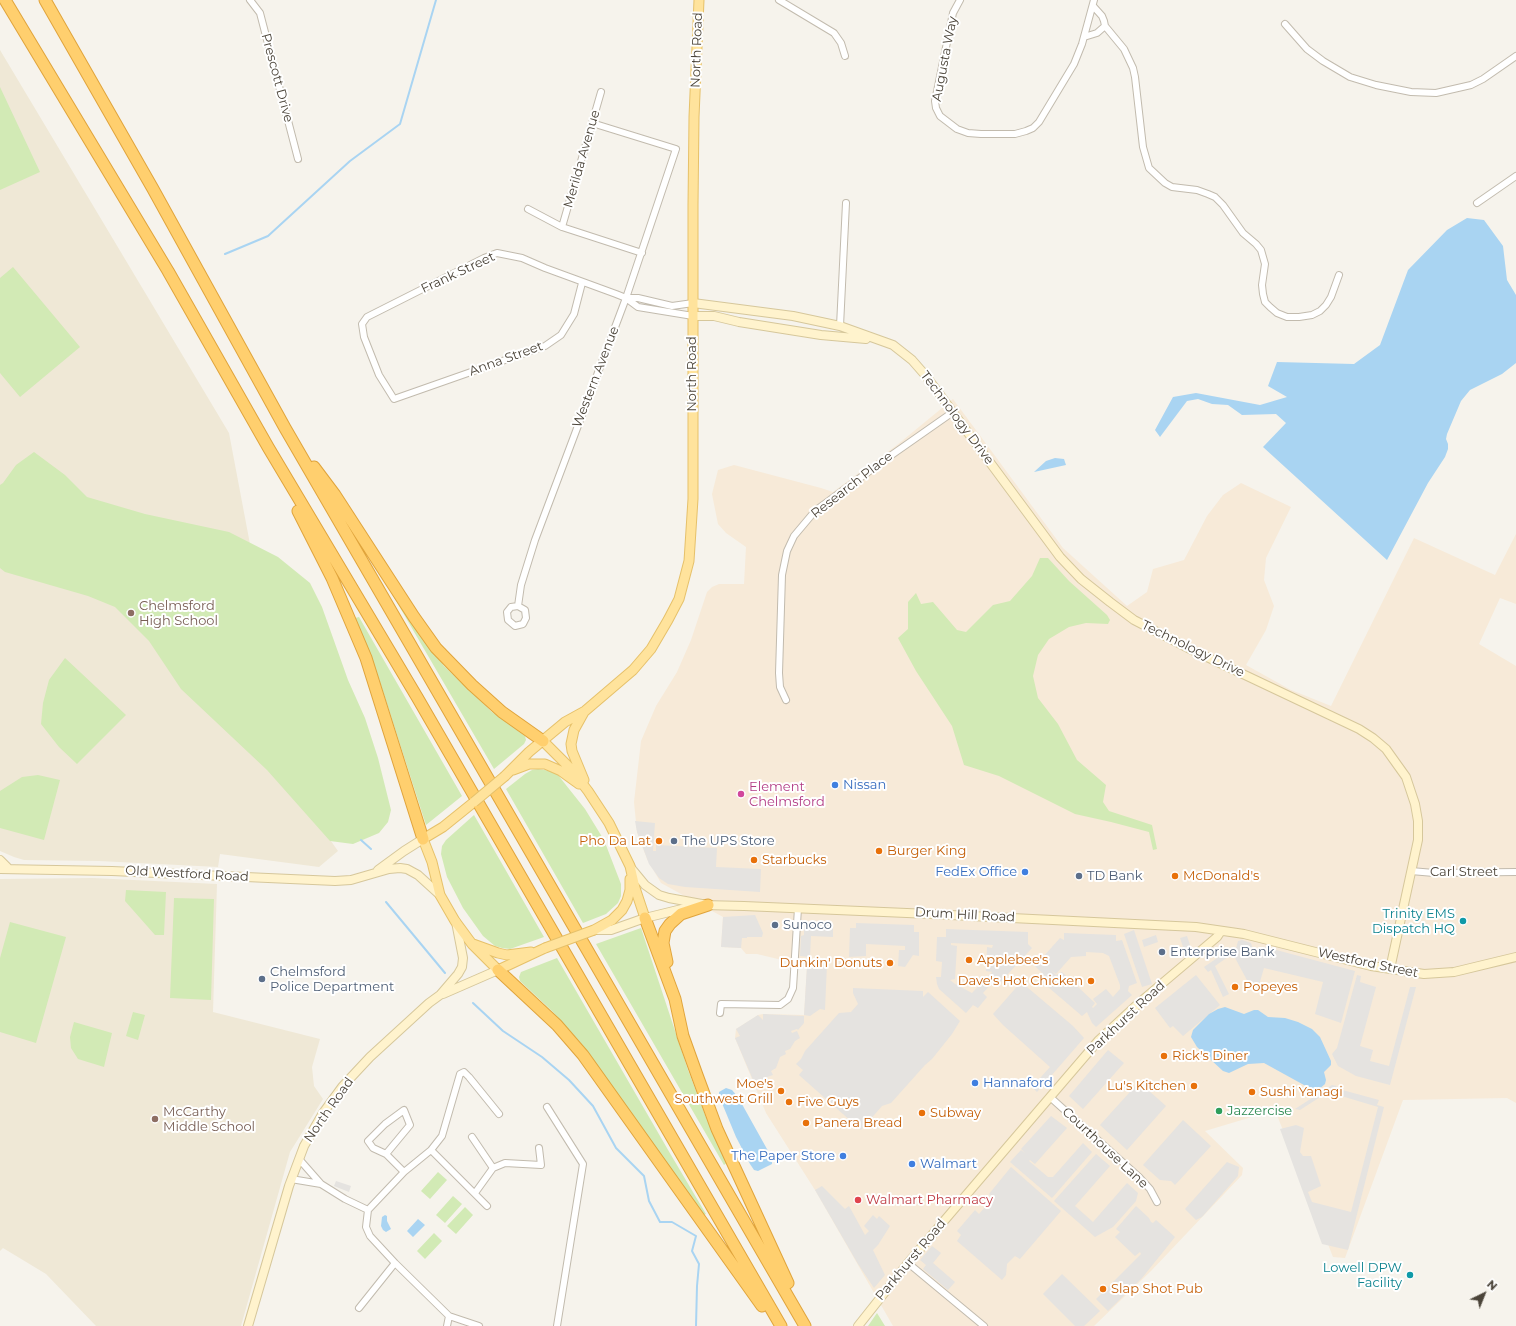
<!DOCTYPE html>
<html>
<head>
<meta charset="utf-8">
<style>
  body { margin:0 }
  #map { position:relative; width:1516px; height:1326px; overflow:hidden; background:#f6f3ec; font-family:Montserrat,sans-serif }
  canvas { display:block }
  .north { position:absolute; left:1464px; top:1274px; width:40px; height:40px; -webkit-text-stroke:3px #fff; paint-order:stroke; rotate:43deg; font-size:11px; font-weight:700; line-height:16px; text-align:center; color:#4b4439 }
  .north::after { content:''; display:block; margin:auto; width:14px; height:18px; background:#4b4439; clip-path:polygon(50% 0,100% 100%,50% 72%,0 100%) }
</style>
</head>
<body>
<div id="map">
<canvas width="1516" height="1326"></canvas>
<div class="north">N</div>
</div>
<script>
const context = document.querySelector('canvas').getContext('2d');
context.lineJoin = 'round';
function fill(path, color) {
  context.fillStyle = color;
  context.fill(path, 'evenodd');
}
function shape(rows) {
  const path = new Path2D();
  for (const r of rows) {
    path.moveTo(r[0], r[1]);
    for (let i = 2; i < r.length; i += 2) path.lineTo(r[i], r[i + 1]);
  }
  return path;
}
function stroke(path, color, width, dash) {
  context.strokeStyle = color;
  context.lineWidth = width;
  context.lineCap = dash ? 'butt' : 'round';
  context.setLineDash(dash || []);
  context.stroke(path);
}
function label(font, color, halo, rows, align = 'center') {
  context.font = font + ' Montserrat,sans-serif';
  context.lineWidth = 4;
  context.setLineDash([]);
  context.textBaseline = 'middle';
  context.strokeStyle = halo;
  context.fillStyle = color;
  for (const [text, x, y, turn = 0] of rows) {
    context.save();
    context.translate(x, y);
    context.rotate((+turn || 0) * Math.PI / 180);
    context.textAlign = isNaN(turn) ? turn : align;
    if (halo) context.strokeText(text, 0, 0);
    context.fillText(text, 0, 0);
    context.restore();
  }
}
fill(shape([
  [953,399,1063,548,1127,606,1147,592,1153,569,1184,560,1207,516,1223,495,1241,483,1291,507,1266,558,1264,580,1274,606,1266,630,1246,665,1291,690,1331,706,1414,538,1495,575,1516,534,1516,604,1500,598,1479,644,1516,666,1516,1103,1507,1098,1403,1100,1345,1258,1333,1257,1275,1110,1205,1131,1243,1168,1242,1175,1151,1271,1094,1326,893,1326,815,1190,766,1113,735,1038,736,1029,758,1015,763,1014,804,1015,807,966,757,954,746,954,741,948,721,947,723,917,661,883,647,859,637,832,634,802,641,741,656,706,677,672,691,640,707,592,712,587,719,584,744,584,746,547,726,533,718,524,712,494,718,470,734,465,821,488,833,492,897,445]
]), '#f7ead8');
fill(shape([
  [0,50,229,433,297,793,338,851,319,867,220,854,218,867,99,861,24,860,14,857,0,851],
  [92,878,217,884,213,1012,320,1039,312,1067,314,1086,323,1099,290,1152,241,1326,96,1326,46,1274,3,1248,0,1251,0,879]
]), '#efe8d6');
fill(shape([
  [0,87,40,172,0,190],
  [13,267,80,347,20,397,0,373,0,278],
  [34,452,65,475,87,497,145,514,229,532,278,557,310,583,322,607,348,680,365,718,378,758,391,810,388,822,379,833,353,844,330,841,267,770,181,689,149,641,115,607,88,596,5,572,0,568,0,485,3,483,16,465],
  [371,558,422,637,444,666,492,712,525,736,526,740,524,744,494,769],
  [1040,558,1048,558,1069,581,1107,615,1110,620,1108,624,1086,623,1069,627,1049,639,1038,655,1033,676,1038,698,1058,724,1077,760,1106,785,1103,802,1109,811,1152,825,1157,849,1153,850,1149,832,1111,822,1075,814,999,776,964,765,952,726,916,671,898,638,908,629,908,602,916,593,921,604,933,602,957,630,966,632,993,605,1010,601,1032,576],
  [359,617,462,796,426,825,379,679,355,618],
  [65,658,126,715,77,764,59,747,41,724,43,703,49,680],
  [538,769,551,771,558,775,585,809,604,840,621,884,621,896,618,903,606,914,583,923,506,789,525,774,532,770],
  [38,775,60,780,44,840,0,828,0,791,22,777],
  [474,815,501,862,544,937,510,949,502,948,495,946,483,936,463,908,447,877,441,854,442,846,446,840],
  [126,890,166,892,164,935,155,935,125,901],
  [174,898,214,899,211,1000,170,998],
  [10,922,66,937,36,1043,0,1032,0,958],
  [641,928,688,1070,707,1120,727,1163,724,1165,596,944],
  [557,958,671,1155,706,1214,704,1215,581,1043,552,1011,520,981,519,977,521,972],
  [133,1012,145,1015,138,1040,126,1036],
  [74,1022,112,1033,104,1067,78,1059,71,1048,70,1037],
  [438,1172,447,1180,430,1199,421,1191],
  [453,1196,462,1204,445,1223,436,1215],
  [465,1207,473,1215,456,1234,447,1226],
  [434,1233,442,1241,425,1259,417,1251],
  [877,1313,885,1326,868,1326]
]), '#d2eab5');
fill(shape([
  [635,821,655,823,653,851,656,851,656,845,717,848,716,867,761,869,760,892,685,887,668,884,659,878,649,864,637,832],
  [755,915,763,933,762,937,747,937,747,938,742,938,741,948,721,947,723,917],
  [804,921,833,924,833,937,811,936,810,957,800,956,801,936,804,935],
  [856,923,914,925,914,932,919,932,919,956,913,955,905,967,898,966,899,950,905,950,905,946,866,944,866,956,849,957,850,928,856,928],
  [946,929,1028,932,1028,944,1032,948,996,987,992,983,983,993,987,997,978,1008,973,1005,966,1013,939,989,937,984,936,977,941,977,942,962,936,961,937,937,946,937],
  [951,943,993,945,992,948,987,947,986,971,992,972,972,993,955,984,950,980,955,979,957,946,951,945],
  [1134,930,1152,984,1142,987,1124,934],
  [1064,933,1116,935,1116,941,1122,940,1137,983,1129,986,1128,991,1132,995,1096,1027,1092,1023,1087,1012,1082,1016,1041,981,1045,976,1035,966,1060,938,1064,940],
  [1086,952,1103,953,1109,956,1120,985,1120,989,1113,997,1106,989,1093,999,1097,1004,1093,1008,1092,1007,1095,1003,1062,972,1056,975,1051,970,1056,974,1071,957,1086,956],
  [1156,935,1158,942,1144,947,1142,940],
  [1187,936,1192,951,1185,953,1180,938],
  [1242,940,1251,943,1253,950,1263,952,1265,947,1355,971,1341,1023,1315,1014,1323,982,1264,968,1259,985,1248,982,1234,956,1238,941],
  [1229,950,1232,954,1215,966,1229,994,1223,997,1211,970,1208,972,1204,967],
  [813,960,822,960,822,964,827,964,825,1010,820,1009,810,1016,804,1015,807,966,813,966],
  [1196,975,1220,1005,1183,1036,1173,1026,1170,1028,1155,1008],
  [1357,975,1361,976,1360,982,1376,987,1360,1046,1373,1050,1370,1061,1389,1066,1410,987,1416,987,1390,1085,1356,1076,1338,1066,1332,1054,1337,1048],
  [1021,982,1073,1026,1084,1038,1037,1092,1032,1087,1050,1067,1003,1025,993,1014],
  [853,988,923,991,923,997,928,992,960,1021,952,1034,932,1059,925,1065,891,1103,882,1106,861,1130,799,1075,803,1070,796,1064,801,1059,805,1051,839,1013,851,1012,858,1004,853,993],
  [763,1014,804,1016,804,1023,798,1030,797,1029,791,1031,792,1033,797,1031,800,1038,795,1041,790,1049,785,1051,786,1054,780,1057,776,1068,771,1071,773,1075,767,1077,762,1087,757,1089,735,1038,740,1036,736,1029,758,1015,763,1020],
  [1108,1050,1124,1063,1083,1109,1069,1096],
  [1139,1082,1166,1106,1127,1150,1100,1125],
  [1332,1085,1337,1086,1335,1088,1379,1100,1377,1105,1384,1107,1348,1250,1322,1244,1280,1129,1296,1125,1304,1128,1300,1152,1303,1156,1311,1156,1321,1186,1308,1192,1312,1202,1351,1212,1378,1107,1328,1092,1300,1110,1295,1109],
  [1051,1116,1067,1128,1035,1164,1030,1160,1029,1161,1048,1177,1053,1177,1083,1143,1092,1152,1052,1198,1010,1162,1021,1150,1025,1153,1021,1149],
  [1183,1120,1211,1146,1175,1185,1171,1181,1160,1180,1143,1165],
  [1096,1154,1110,1166,1075,1206,1093,1222,1127,1183,1138,1193,1136,1201,1113,1227,1095,1237,1054,1201],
  [1227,1162,1239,1167,1238,1176,1202,1217,1196,1220,1185,1209],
  [1011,1167,1061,1211,1020,1259,1015,1256,1007,1264,1006,1275,1002,1280,957,1241,961,1235,957,1231,975,1210,979,1214,993,1198,989,1194],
  [336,1181,351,1186,349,1192,334,1186],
  [822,1186,845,1209,849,1206,865,1235,869,1231,864,1226,873,1215,877,1219,879,1216,890,1226,878,1245,873,1250,885,1275,874,1288,858,1264,815,1190],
  [1136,1206,1149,1218,1151,1222,1153,1223,1156,1220,1175,1237,1142,1278,1108,1311,1096,1299,1141,1254,1140,1252,1135,1256,1115,1237,1120,1232,1116,1229],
  [932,1246,941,1253,933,1263,955,1282,948,1290,923,1269,926,1265,920,1260],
  [1062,1274,1100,1311,1084,1326,1075,1326,1043,1294]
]), '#e5e3e0');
fill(shape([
  [1467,218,1484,220,1503,246,1507,280,1516,295,1516,363,1502,374,1470,390,1461,401,1447,434,1446,439,1448,444,1448,449,1445,457,1428,483,1387,560,1263,447,1286,423,1276,414,1242,415,1228,405,1212,404,1198,399,1187,401,1160,437,1155,430,1173,397,1196,393,1260,405,1287,397,1268,386,1277,362,1354,364,1380,345,1408,270,1447,230],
  [1055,458,1064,459,1066,465,1034,472,1046,461],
  [1225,1007,1244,1014,1254,1010,1258,1010,1268,1017,1285,1018,1298,1022,1312,1029,1320,1037,1331,1061,1331,1065,1324,1072,1326,1080,1325,1084,1318,1090,1313,1090,1264,1063,1248,1064,1229,1073,1223,1071,1197,1047,1191,1037,1193,1030,1209,1014,1218,1009],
  [726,1088,732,1090,738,1097,772,1158,772,1164,758,1171,754,1170,750,1164,736,1137,719,1096,719,1092],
  [385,1215,387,1216,387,1221,391,1229,386,1232,383,1230,381,1226,382,1217],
  [418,1219,425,1225,413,1237,407,1231]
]), '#a9d4f2');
stroke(shape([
  [225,254,268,236,350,161,400,124,436,0],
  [361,840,371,849],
  [386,902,445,973],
  [473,1003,503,1031,542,1057,569,1080,593,1106,616,1148,644,1176,649,1201,660,1222,672,1222,696,1236,692,1251,699,1264,697,1286,696,1326]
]), '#a9d4f2', 2);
const street = shape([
  [250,0,260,13,298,159],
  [779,0,834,33,841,43,845,56],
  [960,0,953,13,935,101,936,108,940,116,957,129,968,133,981,134,1015,134,1026,131,1033,128,1039,122,1074,64,1082,44,1094,0],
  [1093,6,1102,16,1104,21,1105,26,1124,49,1133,68,1135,77,1143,147,1149,168,1165,183,1172,187,1197,190,1208,194,1215,197,1223,205,1243,233,1256,244,1261,250,1265,264,1262,285,1263,294,1265,302,1270,307,1277,313,1287,317,1299,317,1312,315,1320,311,1326,305,1331,297,1339,275],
  [1285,24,1307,49,1323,61,1350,77,1376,85,1411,92,1436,93,1471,85,1483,79,1516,56],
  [1084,37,1097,33,1105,26],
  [1477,203,1516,176],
  [528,209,562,227,642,253],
  [562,227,601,92],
  [582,283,574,314,561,335,545,346,394,399,379,375,364,337,362,324,367,317,484,258,497,253,522,258,545,268,616,294,626,298,638,307,693,316],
  [626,298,638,298,672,306,693,303],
  [840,326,846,203],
  [518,606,525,610,526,618,523,624,515,626,508,620,507,612,511,607,518,606,521,585,535,540,626,298,676,149,592,123],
  [786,700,780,687,779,673,782,575,787,551,794,536,815,511,883,461,953,412],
  [1411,871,1434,873,1516,872],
  [720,1013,721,1004,780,1005,788,999,793,988,798,908],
  [1050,1097,1139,1177,1150,1189,1157,1202],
  [547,1107,583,1164,557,1326],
  [472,1137,493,1168],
  [431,1150,442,1136,460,1074,464,1072,469,1077,499,1114],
  [299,1159,321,1184,345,1199,368,1210,366,1227,370,1236,395,1263],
  [404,1172,431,1150,487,1206],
  [291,1179,321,1184],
  [475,1193,493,1168,505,1163,541,1165,539,1148],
  [368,1210,404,1172,386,1154,410,1125,404,1110,385,1124,368,1141,373,1148,386,1154],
  [908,1263,984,1326],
  [359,1308,395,1263,449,1316,447,1326],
  [449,1316,479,1326]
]);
const secondary = shape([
  [693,303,793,316,840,326,893,345,912,360,926,376,1060,557,1081,579,1110,602,1134,620,1192,650,1359,729,1373,738,1386,749,1406,777,1415,804,1418,821,1418,840,1390,969],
  [693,316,714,316,739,322,821,335,866,339],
  [0,860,9,869],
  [631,868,645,885,659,895,669,898,707,905],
  [0,869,112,871,335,881,351,880,389,869,400,868,407,869,418,875,440,895],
  [378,870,404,851,423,839],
  [703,905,744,906,930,914,1196,927,1244,934,1371,966,1424,974,1454,972,1516,957],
  [594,930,611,930,645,918,690,907],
  [443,994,498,970],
  [248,1326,289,1186,304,1146,323,1113,342,1087,370,1057,429,1003,440,995,458,974,462,967,463,958,456,922],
  [858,1326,908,1263,1098,1041,1139,1003,1217,937,1221,931]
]);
const primary = shape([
  [543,741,571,769,588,791,609,823,630,866,635,888,645,918],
  [513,770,529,764,545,764,561,771,579,784],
  [505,776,529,752,565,722,585,711,633,670,651,649,668,620,679,599,689,561,693,499,693,205,694,117,699,0],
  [584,780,572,751,571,744,574,730,584,712],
  [474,802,443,827,423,839,432,862,440,895,455,921,472,944,498,970,545,948],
  [594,930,612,920,622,910,627,901,630,890,630,879],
  [473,944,498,953,507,955,531,952]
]);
const highway = shape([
  [5,0,168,271,268,447,417,697,781,1326],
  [45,0,153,189,285,428,805,1326],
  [314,467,335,495,414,617,436,648,472,685,502,712,543,741],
  [298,511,332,578,366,658,423,839],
  [645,918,675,999,683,1036,697,1075,717,1129,788,1283],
  [667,962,663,943,665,931,670,924,681,914,708,905],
  [498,970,557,1025,583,1055,762,1306]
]);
stroke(street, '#c2bbae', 8);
stroke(secondary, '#d6c79b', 10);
stroke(primary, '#e6c16a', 11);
stroke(highway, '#e0a43c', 13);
stroke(street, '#fff', 6);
stroke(secondary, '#fff3cd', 8);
stroke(primary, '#ffe39c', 9);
stroke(highway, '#ffcf6e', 11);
const primaryBridge = shape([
  [474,802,505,776],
  [545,948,594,930]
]);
stroke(primaryBridge, '#e6c16a', 11, []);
stroke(primaryBridge, '#ffe39c', 9);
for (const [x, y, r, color] of [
  [131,613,4,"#8d6e63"],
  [835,785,4,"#3f7fe0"],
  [741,794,4,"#d1479c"],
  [659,841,4,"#e8710a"],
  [674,841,4,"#5c6f8a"],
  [879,851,4,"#e8710a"],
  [754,860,4,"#e8710a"],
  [1025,872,4,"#3f7fe0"],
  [1079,876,4,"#5c6f8a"],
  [1175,876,4,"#e8710a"],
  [1463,921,4,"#0f9aa8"],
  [775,925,4,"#5c6f8a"],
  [1162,952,4,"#5c6f8a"],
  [969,960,4,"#e8710a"],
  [890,963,4,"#e8710a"],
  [262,979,4,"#5c6f8a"],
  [1091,981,4,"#e8710a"],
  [1235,987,4,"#e8710a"],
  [1164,1056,4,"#e8710a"],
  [975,1083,4,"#3f7fe0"],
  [1194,1086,4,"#e8710a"],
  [781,1091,4,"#e8710a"],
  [1252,1092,4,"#e8710a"],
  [789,1102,4,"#e8710a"],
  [1219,1111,4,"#2e9e5b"],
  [922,1113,4,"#e8710a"],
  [155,1119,4,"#8d6e63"],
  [806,1123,4,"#e8710a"],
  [843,1156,4,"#3f7fe0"],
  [912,1164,4,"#3f7fe0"],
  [858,1200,4,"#e0444e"],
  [1410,1275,4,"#0f9aa8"],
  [1103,1289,4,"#e8710a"]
]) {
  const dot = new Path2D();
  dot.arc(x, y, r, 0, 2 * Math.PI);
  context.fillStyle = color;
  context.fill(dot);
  stroke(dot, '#fff', 1.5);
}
label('13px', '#4b4439', '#fff', [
  ["North Road",697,50,-88],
  ["Augusta Way",945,59,-79],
  ["Prescott Drive",277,78,75],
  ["Merilda Avenue",582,159,-74],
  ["Frank Street",458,273,-25],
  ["Anna Street",506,359,-20],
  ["North Road",692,374,-90],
  ["Western Avenue",596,377,-69],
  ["Technology Drive",957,418,53],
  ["Research Place",852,485,-38],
  ["Technology Drive",1193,649,26],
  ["Carl Street",1464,872],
  ["Old Westford Road",187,874,3],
  ["Drum Hill Road",965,915,3],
  ["Westford Street",1368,963,12],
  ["Parkhurst Road",1126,1018,-43],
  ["North Road",329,1110,-55],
  ["Courthouse Lane",1105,1148,43],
  ["Parkhurst Road",911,1260,-50]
]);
label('13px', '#785e54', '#fff', [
  ["Chelmsford",139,606],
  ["High School",139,621],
  ["McCarthy",163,1112],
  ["Middle School",163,1127]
], 'left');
label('13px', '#366cbe', '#fff', [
  ["Nissan",843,785],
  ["FedEx Office",1017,872,"right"],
  ["Hannaford",983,1083],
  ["The Paper Store",835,1156,"right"],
  ["Walmart",920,1164]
], 'left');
label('13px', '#b23c85', '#fff', [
  ["Element",749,787],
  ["Chelmsford",749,802]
], 'left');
label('13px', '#c56008', '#fff', [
  ["Pho Da Lat",651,841,"right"],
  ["Burger King",887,851],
  ["Starbucks",762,860],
  ["McDonald's",1183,876],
  ["Applebee's",977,960],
  ["Dunkin' Donuts",882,963,"right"],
  ["Dave's Hot Chicken",1083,981,"right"],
  ["Popeyes",1243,987],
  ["Rick's Diner",1172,1056],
  ["Moe's",773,1084,"right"],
  ["Southwest Grill",773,1099,"right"],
  ["Lu's Kitchen",1186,1086,"right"],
  ["Sushi Yanagi",1260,1092],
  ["Five Guys",797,1102],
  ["Subway",930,1113],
  ["Panera Bread",814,1123],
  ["Slap Shot Pub",1111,1289]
], 'left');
label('13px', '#4e5e75', '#fff', [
  ["The UPS Store",682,841],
  ["TD Bank",1087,876],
  ["Sunoco",783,925],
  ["Enterprise Bank",1170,952],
  ["Chelmsford",270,972],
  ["Police Department",270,987]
], 'left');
label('13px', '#0d838f', '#fff', [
  ["Trinity EMS",1455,914],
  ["Dispatch HQ",1455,929],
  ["Lowell DPW",1402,1268],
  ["Facility",1402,1283]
], 'right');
label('13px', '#27864d', '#fff', [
  ["Jazzercise",1227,1111]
], 'left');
label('13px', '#be3a42', '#fff', [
  ["Walmart Pharmacy",866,1200]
], 'left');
</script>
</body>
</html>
